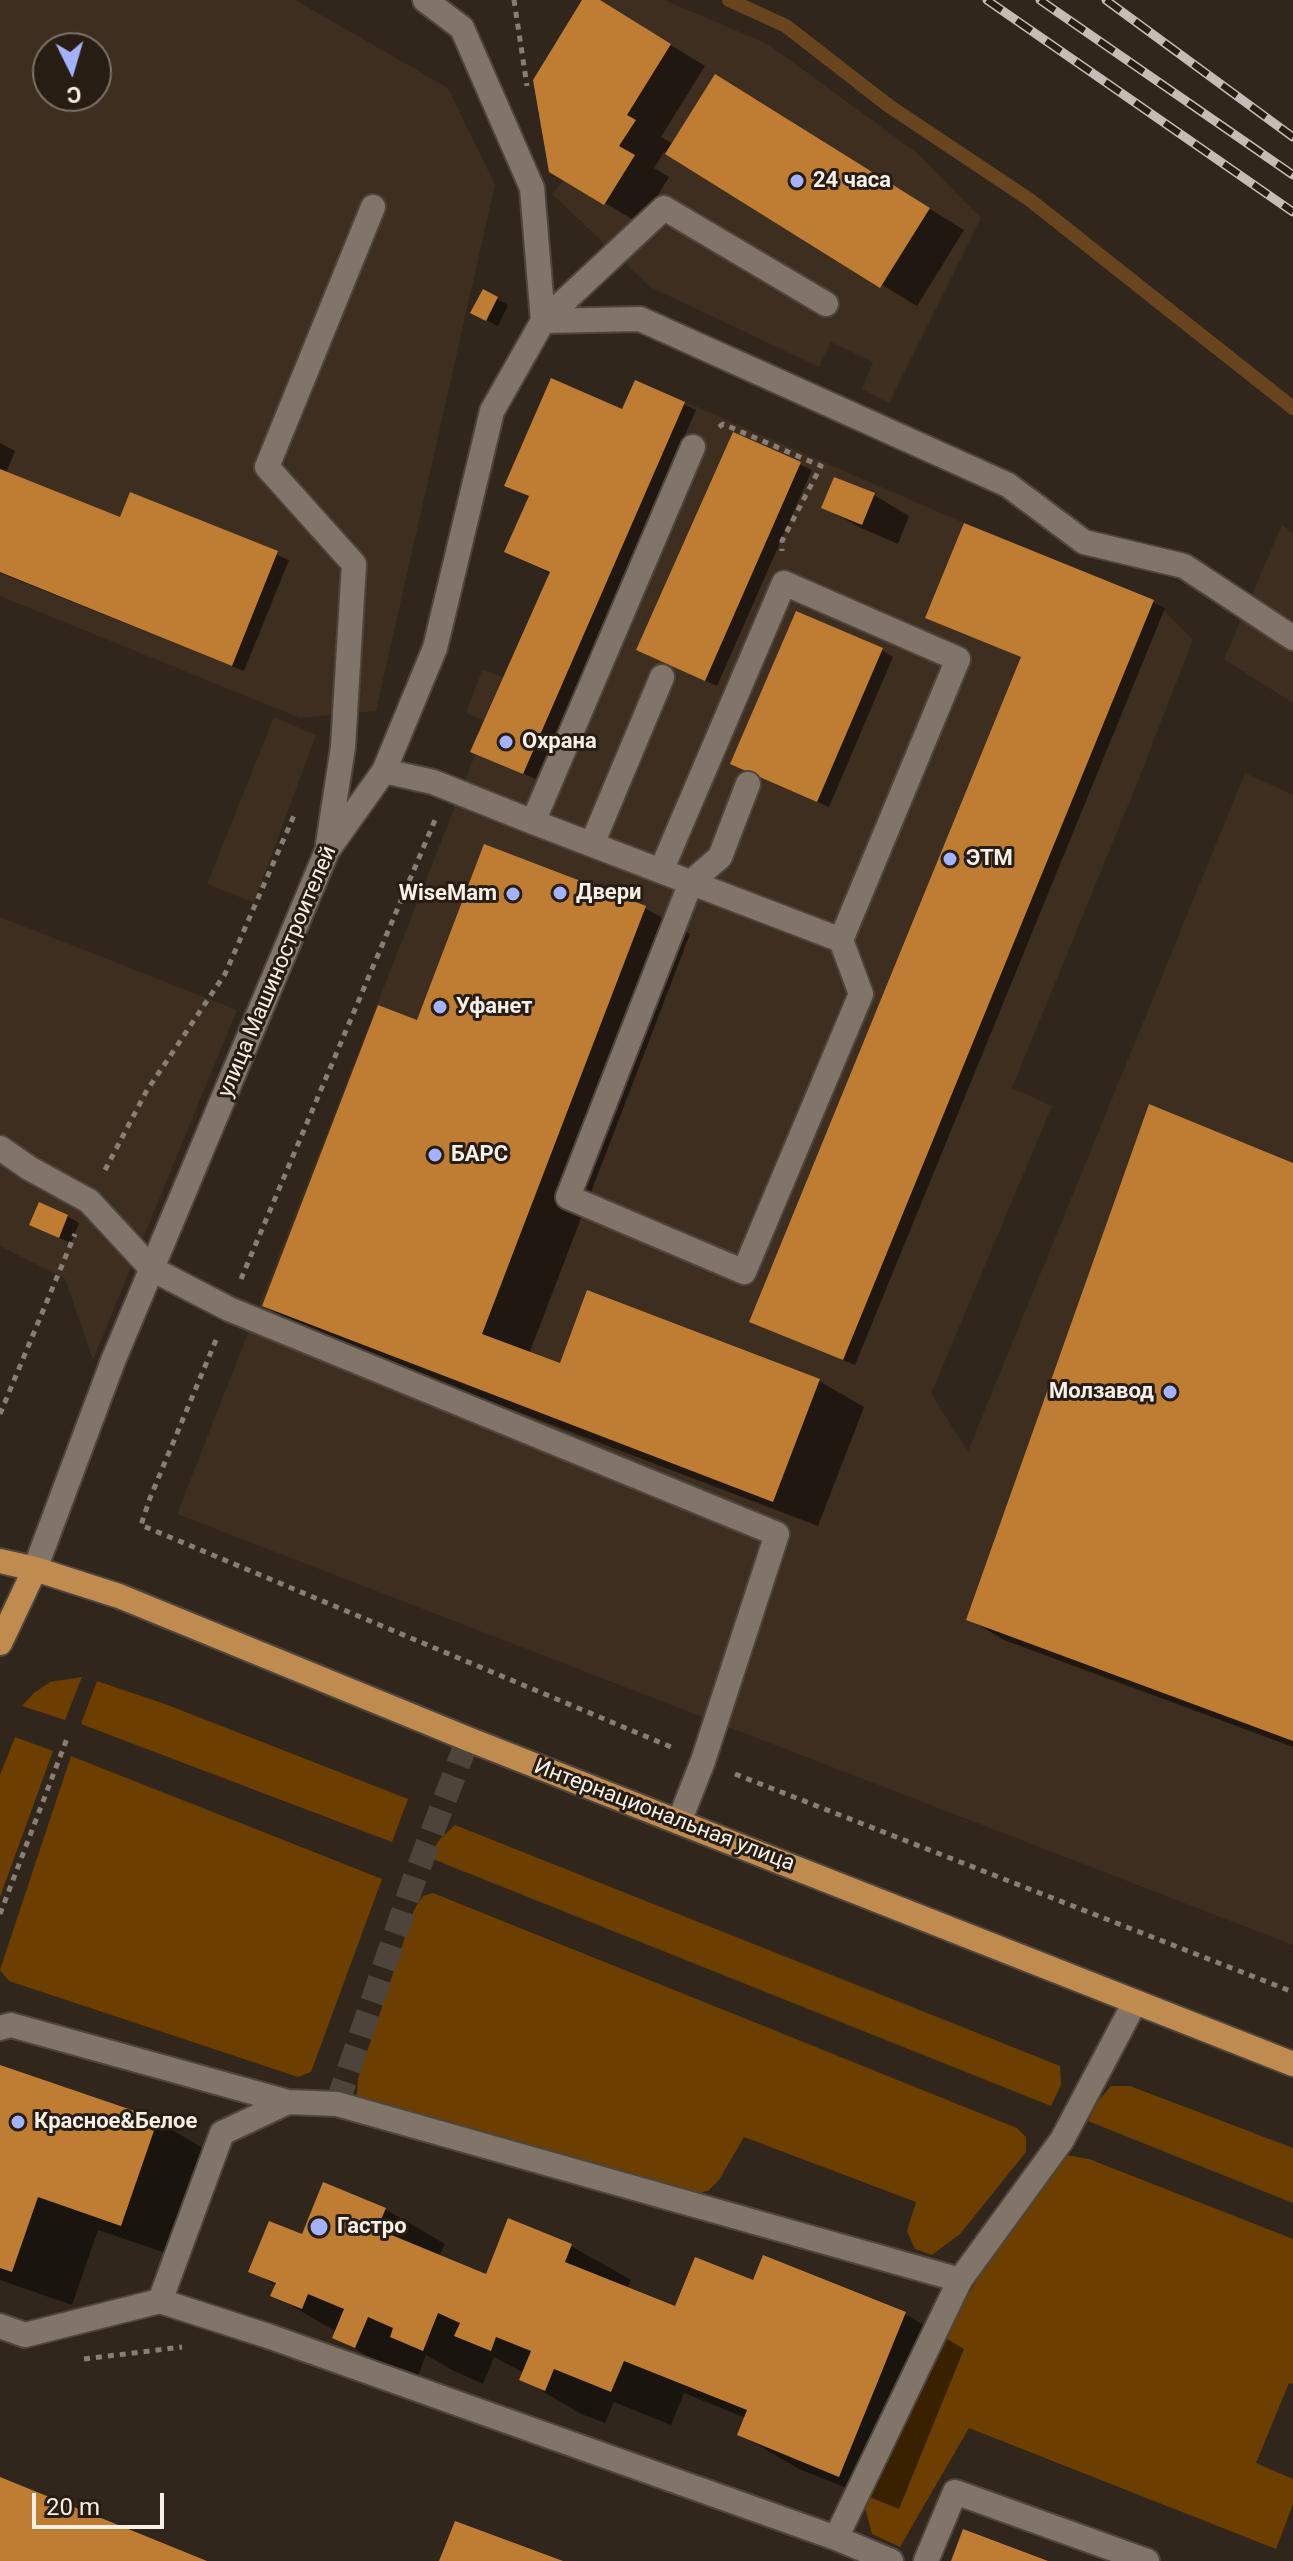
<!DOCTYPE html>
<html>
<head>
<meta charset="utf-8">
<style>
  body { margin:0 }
  #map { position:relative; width:1293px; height:2561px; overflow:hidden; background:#31261c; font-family:Roboto,sans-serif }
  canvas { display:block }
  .north { position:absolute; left:32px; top:32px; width:80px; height:80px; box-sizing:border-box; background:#271d13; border:2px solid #7a7169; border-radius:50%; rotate:175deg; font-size:22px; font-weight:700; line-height:32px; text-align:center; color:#f7f0e9 }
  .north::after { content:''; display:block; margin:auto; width:28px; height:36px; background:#a4b2fc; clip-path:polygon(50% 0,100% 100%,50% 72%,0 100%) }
  .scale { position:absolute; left:32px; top:2493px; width:132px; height:36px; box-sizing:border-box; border:4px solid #f7f0e9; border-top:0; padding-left:10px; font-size:24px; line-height:28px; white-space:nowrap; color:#f7f0e9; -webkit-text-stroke:6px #271d13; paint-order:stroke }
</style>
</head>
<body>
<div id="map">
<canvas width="1293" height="2561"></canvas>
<div class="north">С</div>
<div class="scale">20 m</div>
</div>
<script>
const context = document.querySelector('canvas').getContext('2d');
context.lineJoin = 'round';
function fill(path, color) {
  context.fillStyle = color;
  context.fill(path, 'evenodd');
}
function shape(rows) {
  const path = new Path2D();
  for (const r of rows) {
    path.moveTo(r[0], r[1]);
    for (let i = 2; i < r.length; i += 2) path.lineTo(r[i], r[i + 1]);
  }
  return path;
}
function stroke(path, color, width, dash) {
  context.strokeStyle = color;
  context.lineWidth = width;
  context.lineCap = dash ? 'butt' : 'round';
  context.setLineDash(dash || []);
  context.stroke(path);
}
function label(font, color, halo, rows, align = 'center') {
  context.font = font + ' Roboto,sans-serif';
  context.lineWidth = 6;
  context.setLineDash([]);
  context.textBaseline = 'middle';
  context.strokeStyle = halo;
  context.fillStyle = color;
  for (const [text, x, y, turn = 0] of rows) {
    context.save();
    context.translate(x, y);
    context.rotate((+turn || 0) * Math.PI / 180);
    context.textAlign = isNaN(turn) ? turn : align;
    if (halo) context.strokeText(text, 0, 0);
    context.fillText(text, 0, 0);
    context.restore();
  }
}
fill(shape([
  [0,0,295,0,448,88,495,185,376,711,300,718,0,596],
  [48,48,96,48,96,96,48,96],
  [595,0,664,0,768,44,917,153,981,218,889,403,862,389,873,362,831,342,819,367,650,287,552,194,600,135],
  [635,380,964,523,1154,600,1193,640,1138,781,1012,1088,1052,1106,931,1394,968,1451,1245,773,1293,795,1293,1945,177,1514,488,722,466,713,482,670,504,677],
  [1282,525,1293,533,1293,703,1224,659],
  [274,717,316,735,254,903,207,884],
  [0,917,237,1010,93,1360,65,1279,0,1246]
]), '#3d2e1f');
fill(shape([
  [82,1677,65,1720,22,1706,34,1693,50,1682],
  [97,1681,165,1704,408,1799,392,1842,81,1724],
  [15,1737,53,1751,0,1897,0,1775],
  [71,1756,382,1879,311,2072,298,2077,9,1981,0,1970],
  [455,1825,1060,2066,1061,2085,1051,2106,428,1857,440,1839],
  [433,1893,1017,2128,1026,2137,1026,2152,960,2234,932,2255,915,2249,907,2231,916,2202,744,2137,719,2180,708,2191,690,2194,375,2108,357,2095,358,2079,414,1910,423,1896],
  [1111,2086,1130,2086,1293,2148,1293,2203,1088,2121,1099,2100],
  [1066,2155,1089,2159,1293,2239,1293,2384,1289,2383,1256,2463,1293,2479,1293,2504,1276,2549,969,2428,900,2547,872,2534,865,2508,961,2306,1046,2170]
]), '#6c3e00');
fill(shape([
  [585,0,597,0,705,66,661,137,673,144,750,97,964,230,917,306,664,152,654,168,669,177,640,224,551,170],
  [497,299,508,305,498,326,484,319],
  [636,382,696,410,536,779,484,757,551,574,507,552,530,498,507,485,623,412],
  [734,434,812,470,717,686,638,650],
  [0,443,15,451,6,473,121,520,131,494,289,560,244,671,0,573],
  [874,495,909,516,898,544,859,527,823,507],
  [1153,602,1165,608,855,1365,763,1327,1023,658,927,617],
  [882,650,893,657,829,807,733,764],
  [485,847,645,908,690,934,529,1354,561,1366,819,1381,864,1407,818,1526,309,1332,264,1306,418,1022],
  [1293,1165,1293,1747,1004,1640,969,1619],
  [67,1216,79,1223,71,1243,43,1231],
  [0,2067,157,2121,216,2156,181,2258,98,2230,72,2305,0,2280],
  [324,2185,385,2209,445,2244,439,2257,487,2276,571,2246,631,2280,627,2289,676,2308,754,2282,905,2314,964,2349,899,2509,799,2469,739,2434,746,2418,684,2393,671,2425,614,2402,605,2423,581,2414,522,2379,524,2373,494,2357,483,2384,452,2370,426,2355,416,2381,394,2372,335,2337,337,2332,273,2295,277,2286,251,2271,303,2237]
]), '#0007');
stroke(shape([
  [729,0,786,26,889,106,1030,200,1293,408]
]), '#68451e', 14);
fill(shape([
  [582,0,600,0,671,44,627,115,636,120,619,146,635,155,604,205,549,172,533,80],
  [715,74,930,208,880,288,665,154],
  [483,289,498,297,486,321,470,313],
  [551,378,622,409,635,380,685,402,523,774,470,752,550,572,504,552,529,496,504,486],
  [733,432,801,462,705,681,636,650],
  [0,469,120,517,130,492,278,551,232,666,0,572],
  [834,477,875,493,862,525,821,508],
  [964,523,1154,600,843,1360,749,1322,1021,657,925,618],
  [796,611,883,648,817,802,730,764],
  [484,844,646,906,482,1334,560,1363,587,1290,820,1379,773,1502,262,1306,378,1005,417,1020],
  [1149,1104,1293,1163,1293,1741,966,1620],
  [39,1202,68,1215,59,1238,29,1225],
  [0,2065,158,2119,121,2226,38,2197,12,2272,0,2268],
  [323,2182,386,2208,377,2229,486,2274,508,2218,572,2244,565,2262,675,2306,695,2257,753,2280,763,2255,906,2312,839,2477,737,2435,747,2410,624,2361,611,2392,554,2369,545,2391,519,2380,531,2351,496,2337,491,2351,454,2336,460,2323,438,2313,423,2351,390,2337,393,2328,368,2317,355,2348,332,2338,344,2309,308,2294,302,2309,270,2296,276,2283,248,2272,269,2221,302,2234],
  [0,2477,207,2561,0,2561],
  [455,2521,563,2561,439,2561],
  [963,2529,1048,2561,951,2561]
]), '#bf7d33');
stroke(shape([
  [337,2104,415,1877,468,1739]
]), '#4f443b', 24, [24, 12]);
const minor = shape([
  [543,321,640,319,1008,485,1084,542,1184,566,1293,638],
  [543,321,664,208,826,304],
  [384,771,433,782,533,822,841,940,958,659,784,583,661,871],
  [748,784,720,857,691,882,568,1197,744,1272,861,994,841,940],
  [533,822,693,447],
  [328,844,343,747,354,564,267,467,373,207],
  [592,844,662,677],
  [0,1148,29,1168,89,1201,152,1269,229,1309,777,1534,703,1761,679,1822],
  [35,1569,113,1361,327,851,384,771,435,648,492,411,543,321,532,188,462,28,425,0],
  [0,2028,11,2025,288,2102,337,2104,960,2280],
  [160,2301,222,2133,288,2102],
  [0,2326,25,2335,160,2301,268,2336,836,2538,891,2561],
  [836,2538,960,2280,1062,2140,1135,2002],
  [926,2561,955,2492,1147,2561]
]);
const major = shape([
  [0,1561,35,1569,119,1596,468,1739,1293,2064],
  [0,1643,35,1569]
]);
stroke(minor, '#4e453c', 28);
stroke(major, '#4e453c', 28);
stroke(shape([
  [514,0,527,86],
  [719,427,723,424,821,466,782,541,782,551],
  [105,1170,146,1092,225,974,295,813],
  [241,1279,435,820],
  [216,1340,150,1498,141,1525,671,1747],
  [0,1414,75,1234],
  [735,1774,1293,1992],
  [0,1914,68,1736],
  [84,2359,182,2347]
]), '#887e76', 5, [6, 6]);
stroke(minor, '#817569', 24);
stroke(major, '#c08b4e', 24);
const rail = shape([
  [987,0,1293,212],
  [1040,0,1293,175],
  [1106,0,1293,137]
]);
stroke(rail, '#c5bdb5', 9);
stroke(rail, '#271d13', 6, [18]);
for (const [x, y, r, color] of [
  [797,181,8,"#a4b2fc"],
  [506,742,8,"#a4b2fc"],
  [950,859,8,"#a4b2fc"],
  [560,893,8,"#a4b2fc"],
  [513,894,8,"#a4b2fc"],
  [440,1007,8,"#a4b2fc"],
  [435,1155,8,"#a4b2fc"],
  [1170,1392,8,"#a4b2fc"],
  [18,2122,8,"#a4b2fc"],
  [319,2227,10,"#a4b2fc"]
]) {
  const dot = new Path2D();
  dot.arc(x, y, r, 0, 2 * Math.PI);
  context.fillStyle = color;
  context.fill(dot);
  stroke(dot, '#271d13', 3);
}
label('bold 22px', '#f7f0e9', '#271d13', [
  ["24 часа",813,181],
  ["Охрана",522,742],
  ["ЭТМ",966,859],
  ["Двери",576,893],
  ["WiseMam",497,894,"right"],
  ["Уфанет",456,1007],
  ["БАРС",451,1155],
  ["Молзавод",1154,1392,"right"],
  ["Красное&Белое",34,2122],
  ["Гастро",337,2227]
], 'left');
label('22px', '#f7f0e9', '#271d13', [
  ["улица Машиностроителей",278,972,-67],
  ["Интернациональная улица",664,1816,21]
]);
</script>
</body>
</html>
